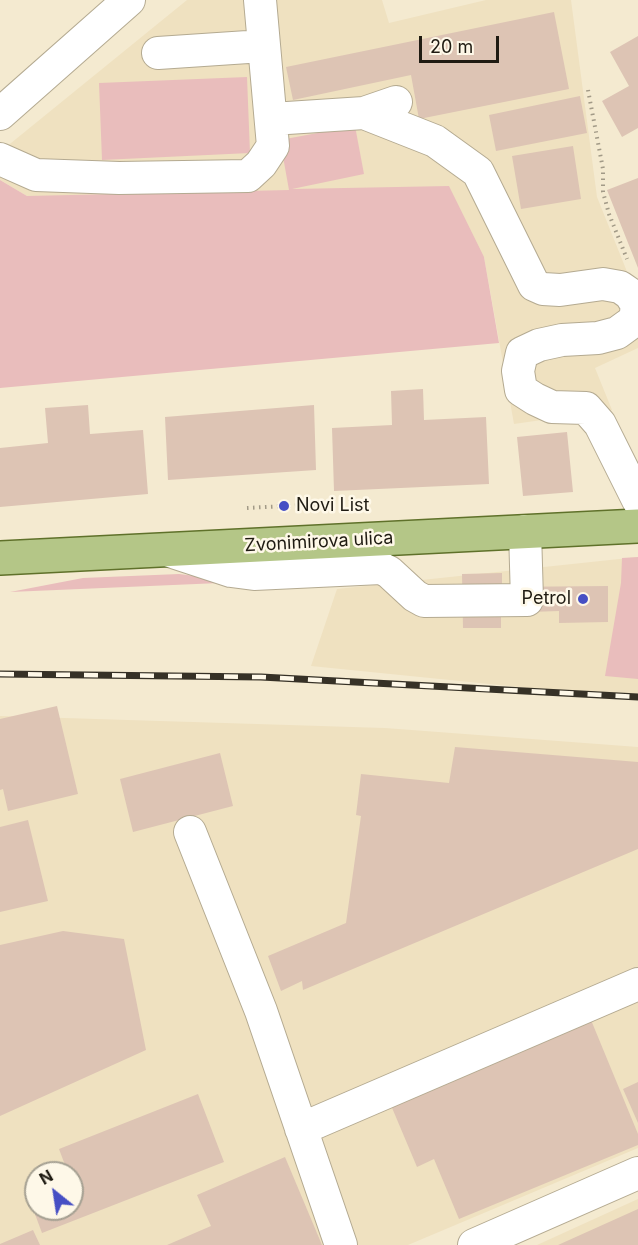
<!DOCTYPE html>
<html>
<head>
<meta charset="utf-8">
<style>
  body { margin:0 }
  #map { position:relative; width:638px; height:1245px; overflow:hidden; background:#f4ead0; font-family:Inter,sans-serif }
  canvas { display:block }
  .north { position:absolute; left:24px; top:1161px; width:60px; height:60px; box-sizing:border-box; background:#fef8e8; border:2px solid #a5a092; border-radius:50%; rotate:330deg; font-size:16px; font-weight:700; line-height:24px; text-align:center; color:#1f1b12 }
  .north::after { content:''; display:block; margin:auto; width:21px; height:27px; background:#464fc4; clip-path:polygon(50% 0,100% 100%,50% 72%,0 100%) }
  .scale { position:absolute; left:419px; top:36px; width:80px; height:27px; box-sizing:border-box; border:3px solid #1f1b12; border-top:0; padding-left:8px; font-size:18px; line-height:21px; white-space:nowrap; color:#1f1b12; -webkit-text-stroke:4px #fef8e8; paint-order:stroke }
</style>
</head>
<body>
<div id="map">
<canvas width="638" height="1245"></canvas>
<div class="north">N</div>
<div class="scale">20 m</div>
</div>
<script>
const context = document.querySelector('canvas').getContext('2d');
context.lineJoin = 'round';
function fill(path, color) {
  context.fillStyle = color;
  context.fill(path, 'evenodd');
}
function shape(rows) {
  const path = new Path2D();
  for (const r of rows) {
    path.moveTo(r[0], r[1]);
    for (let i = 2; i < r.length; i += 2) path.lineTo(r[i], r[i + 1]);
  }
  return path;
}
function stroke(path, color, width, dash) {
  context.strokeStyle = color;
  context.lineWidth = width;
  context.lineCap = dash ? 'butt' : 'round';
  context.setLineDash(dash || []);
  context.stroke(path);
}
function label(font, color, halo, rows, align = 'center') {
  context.font = font + ' Inter,sans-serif';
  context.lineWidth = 5;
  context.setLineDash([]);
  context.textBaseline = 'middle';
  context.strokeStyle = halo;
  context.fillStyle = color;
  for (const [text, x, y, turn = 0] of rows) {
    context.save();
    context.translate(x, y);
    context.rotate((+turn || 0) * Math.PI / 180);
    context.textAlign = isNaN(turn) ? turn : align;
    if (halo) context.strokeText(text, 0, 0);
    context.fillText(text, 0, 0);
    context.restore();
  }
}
fill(shape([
  [187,0,382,0,389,23,486,0,571,0,597,197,638,299,638,348,595,368,612,410,514,424,484,257,27,196,0,180,0,152],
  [638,557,638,699,311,666,337,589],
  [0,716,385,728,638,747,638,1148,408,1245,0,1245],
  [36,1173,72,1173,72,1209,36,1209],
  [638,1199,638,1245,537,1245]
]), '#efe1c0');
fill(shape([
  [247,77,250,153,102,160,99,83],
  [355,126,364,174,292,189,449,186,484,257,499,343,0,388,0,180,27,196,289,190,280,140],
  [638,557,638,679,605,676,621,583,622,558],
  [179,574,243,582,10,592,83,578]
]), '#e9bdbc');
fill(shape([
  [554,12,569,89,419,119,411,75,293,100,286,67],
  [638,36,638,128,622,137,602,101,629,86,610,52],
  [580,96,587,133,496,151,489,115],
  [573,146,581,199,521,209,512,156],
  [638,178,638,268,607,190],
  [423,389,424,420,486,417,489,484,334,491,332,428,392,425,391,391],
  [88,405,90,434,143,430,148,494,0,507,0,448,48,443,45,408],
  [314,405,316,470,168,480,165,417],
  [567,432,573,492,523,496,517,437],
  [502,573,502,587,608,586,608,622,559,623,559,611,501,613,501,628,463,628,462,574],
  [57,706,78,794,8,811,3,789,0,790,0,719],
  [455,747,638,762,638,849,303,990,302,981,281,991,268,956,346,923,361,816,356,815,361,774,449,783],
  [220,753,233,806,133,832,120,779],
  [28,820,48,901,0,912,0,827],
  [63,931,124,939,146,1050,0,1116,0,945],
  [591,1020,638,1134,638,1145,459,1219,434,1159,417,1167,390,1103],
  [638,1082,638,1123,623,1089],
  [198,1094,224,1162,42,1233,32,1206,36,1204,36,1209,72,1209,72,1190,74,1189,72,1173,68,1173,59,1149],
  [285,1157,322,1245,167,1245,211,1226,197,1195],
  [638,1209,638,1245,558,1245],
  [33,1230,40,1245,0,1245,0,1244]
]), '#ddc4b4');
const minor = shape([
  [158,53,263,46],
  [364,113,435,141,478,172,534,285,543,289,560,290,603,284,620,287,630,294,637,305,635,320,617,333,598,338,562,340,539,345,522,353,518,371,521,390,535,399,552,407,586,408,600,424,638,500],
  [0,114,129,0],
  [272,119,364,113,396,102],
  [0,159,36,175,119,178,248,176,261,164,273,146,260,0],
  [167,550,231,571,254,574,381,568,389,572,415,596,424,601,527,600,525,531],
  [190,832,261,1011,341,1245],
  [301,1129,638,984],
  [474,1245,638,1173]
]);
const major = shape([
  [0,558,638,526]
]);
stroke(minor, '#b4aa91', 34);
stroke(major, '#5f712a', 36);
stroke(shape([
  [588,90,603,169,603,192,609,214,627,259],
  [247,508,323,504]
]), '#a29a87', 4, [1.5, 4.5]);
stroke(minor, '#fff', 32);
stroke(major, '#b4c687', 33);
const rail = shape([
  [0,674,261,677,638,697]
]);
stroke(rail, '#363126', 7);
stroke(rail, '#fef8e8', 4.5, [14]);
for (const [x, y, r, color] of [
  [284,506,6,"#464fc4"],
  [583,599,6,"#464fc4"]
]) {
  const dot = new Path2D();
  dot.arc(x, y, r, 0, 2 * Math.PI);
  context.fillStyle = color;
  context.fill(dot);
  stroke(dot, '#fef8e8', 2);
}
label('18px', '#1f1b12', '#fef8e8', [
  ["Novi List",296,506],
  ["Petrol",571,599,"right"]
], 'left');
label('18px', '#1f1b12', '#fef8e8', [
  ["Zvonimirova ulica",319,542,-3]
]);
</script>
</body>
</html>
